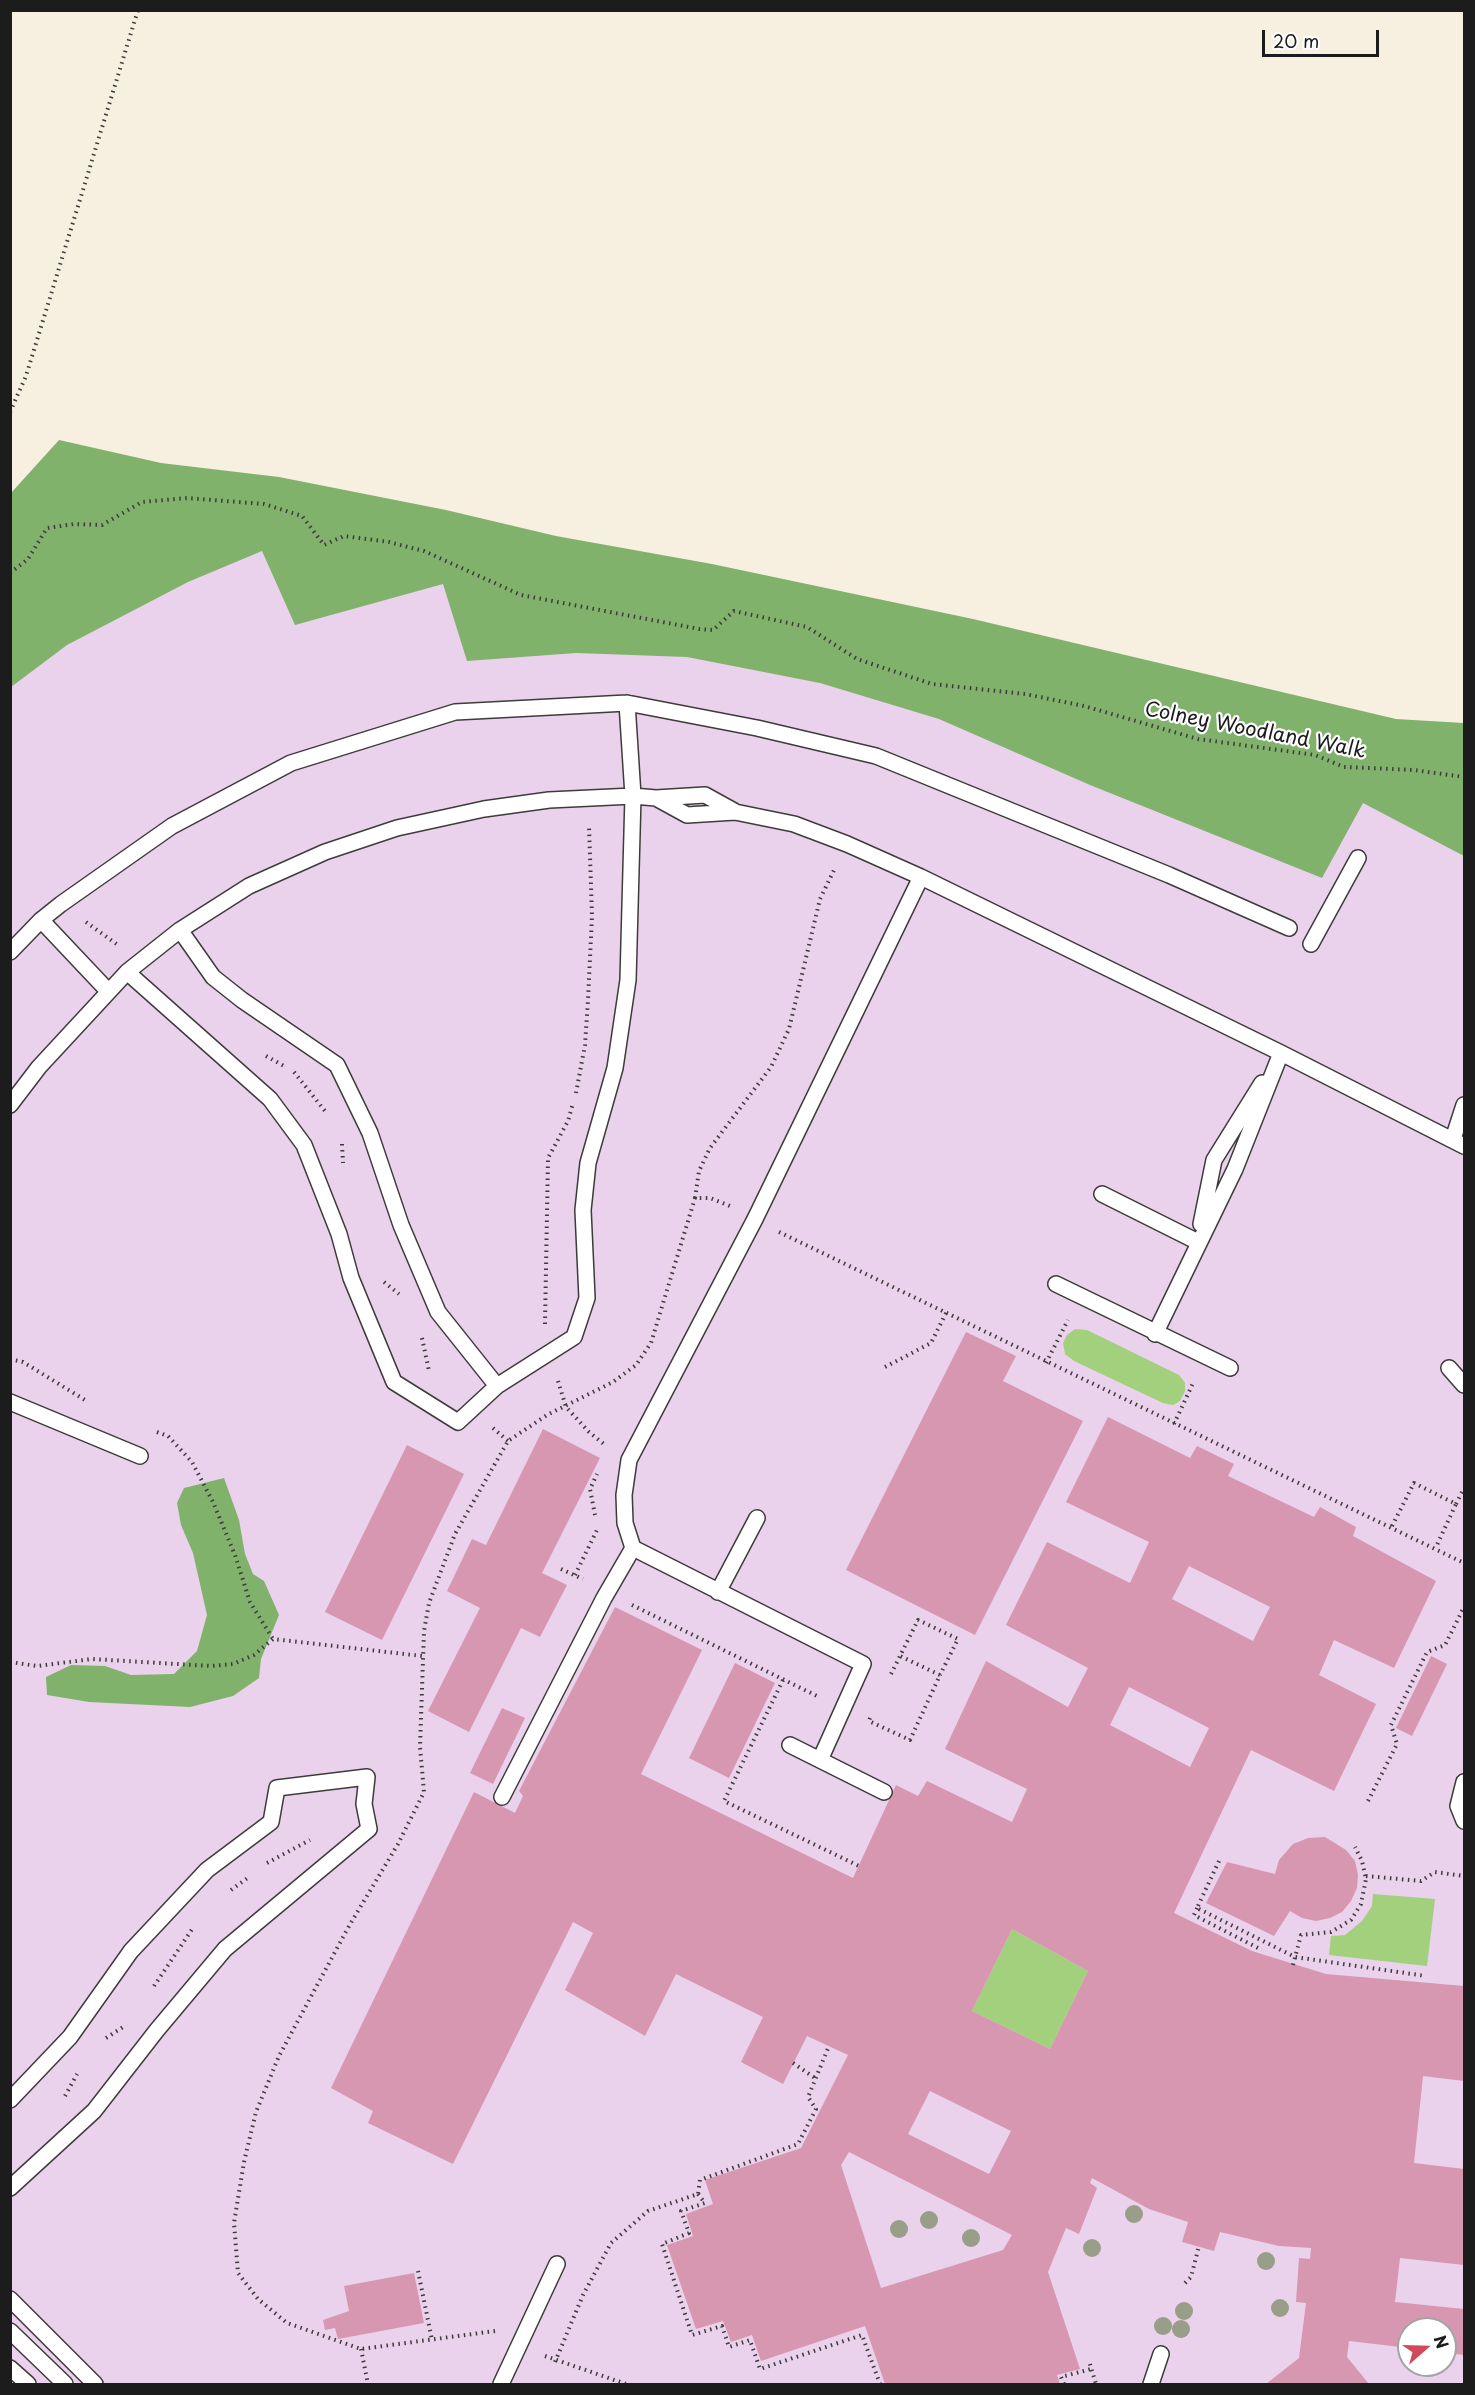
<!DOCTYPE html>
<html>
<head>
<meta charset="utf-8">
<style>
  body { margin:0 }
  #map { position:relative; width:1475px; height:2395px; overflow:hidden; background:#f7f0e1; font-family:"Playpen Sans",sans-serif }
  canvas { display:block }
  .frame { position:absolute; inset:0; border:12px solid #1c1c1c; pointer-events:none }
  .north { position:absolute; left:1397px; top:2317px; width:60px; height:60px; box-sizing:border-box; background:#fff; border:2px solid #a4a4a4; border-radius:50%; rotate:70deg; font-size:16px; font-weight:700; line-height:24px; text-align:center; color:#1c1c1c }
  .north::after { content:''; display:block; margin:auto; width:21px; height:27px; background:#d1495b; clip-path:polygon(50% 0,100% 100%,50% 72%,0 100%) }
  .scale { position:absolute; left:1262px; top:30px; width:117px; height:27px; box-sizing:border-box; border:3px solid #1c1c1c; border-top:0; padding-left:8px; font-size:18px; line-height:21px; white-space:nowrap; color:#1c1c1c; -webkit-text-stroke:4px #fff; paint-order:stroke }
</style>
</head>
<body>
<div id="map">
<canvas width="1475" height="2395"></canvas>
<div class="frame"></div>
<div class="north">N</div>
<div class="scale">20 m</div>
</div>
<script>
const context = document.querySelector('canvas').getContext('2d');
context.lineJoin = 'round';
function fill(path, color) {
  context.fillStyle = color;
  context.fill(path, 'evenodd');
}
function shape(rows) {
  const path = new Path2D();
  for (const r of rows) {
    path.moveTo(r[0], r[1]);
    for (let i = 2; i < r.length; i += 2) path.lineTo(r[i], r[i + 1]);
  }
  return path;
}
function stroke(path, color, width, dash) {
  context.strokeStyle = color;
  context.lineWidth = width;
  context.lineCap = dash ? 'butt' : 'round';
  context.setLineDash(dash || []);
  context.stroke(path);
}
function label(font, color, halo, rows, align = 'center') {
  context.font = font + ' "Playpen Sans",sans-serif';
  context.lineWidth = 4.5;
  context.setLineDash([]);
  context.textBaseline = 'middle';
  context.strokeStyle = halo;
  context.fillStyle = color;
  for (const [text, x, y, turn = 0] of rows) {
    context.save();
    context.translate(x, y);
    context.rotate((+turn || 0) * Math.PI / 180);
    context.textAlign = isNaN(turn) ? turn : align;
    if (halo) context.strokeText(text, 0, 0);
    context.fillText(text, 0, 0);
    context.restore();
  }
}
fill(shape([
  [162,524,1464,794,1464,2384,11,2384,10,599],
  [1409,2329,1445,2329,1445,2365,1409,2365]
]), '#ead1ec');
fill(shape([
  [1075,1329,1087,1330,1179,1375,1185,1383,1185,1391,1180,1401,1173,1405,1163,1403,1074,1361,1065,1354,1063,1343,1067,1335],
  [1373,1894,1435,1899,1427,1966,1329,1955,1331,1936,1345,1935,1362,1921,1372,1906],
  [1012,1929,1088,1971,1050,2049,972,2011]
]), '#a2d07d');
fill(shape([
  [59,440,161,463,279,477,446,510,556,536,712,564,973,619,1396,719,1464,723,1464,856,1363,803,1322,878,1090,785,939,719,820,683,687,657,576,653,467,661,443,584,295,625,262,551,188,582,67,645,11,687,11,493],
  [224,1478,239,1520,245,1554,253,1574,264,1581,279,1615,261,1659,259,1678,233,1696,190,1707,89,1702,47,1695,46,1677,71,1665,105,1666,131,1675,174,1674,197,1651,207,1615,193,1553,181,1525,177,1503,184,1488]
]), '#81b26c');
fill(shape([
  [966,1332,1016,1356,1003,1381,1083,1421,975,1635,846,1570],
  [1108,1417,1190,1458,1197,1446,1234,1464,1228,1476,1314,1517,1320,1507,1356,1527,1353,1536,1436,1581,1394,1668,1334,1640,1319,1675,1376,1704,1334,1791,1251,1750,1174,1913,1252,1951,1326,1974,1464,1986,1464,2081,1423,2076,1414,2163,1464,2169,1464,2265,1400,2258,1395,2302,1464,2309,1464,2355,1445,2353,1445,2329,1409,2329,1409,2348,1349,2341,1347,2357,1369,2384,1266,2384,1299,2358,1306,2303,1296,2302,1299,2258,1310,2259,1311,2248,1279,2246,1220,2232,1214,2251,1182,2242,1188,2222,1149,2209,1092,2178,1090,2183,1097,2188,1079,2234,1066,2228,1048,2272,1080,2369,1057,2375,1060,2384,885,2384,865,2326,761,2361,752,2335,731,2342,723,2321,696,2329,667,2245,693,2236,686,2214,713,2204,705,2180,801,2148,848,2055,807,2036,783,2084,741,2062,763,2017,676,1974,645,2036,565,1990,593,1933,573,1922,453,2164,368,2123,373,2111,331,2088,474,1792,515,1813,523,1796,519,1791,615,1607,702,1650,641,1774,853,1878,896,1785,918,1796,927,1781,1012,1822,1027,1789,945,1749,986,1661,1068,1707,1088,1668,1006,1625,1047,1542,1130,1583,1149,1542,1066,1502],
  [1189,1566,1270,1607,1253,1641,1172,1599],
  [1129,1687,1209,1728,1190,1767,1110,1725],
  [1012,1929,1088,1971,1050,2049,972,2011],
  [930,2091,1011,2131,989,2174,908,2134],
  [849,2152,1012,2235,1003,2250,881,2288,841,2165],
  [543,1429,600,1458,542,1573,567,1585,540,1637,521,1628,469,1732,428,1711,480,1608,447,1591,472,1539,486,1545],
  [407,1445,464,1474,382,1640,325,1612],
  [1431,1656,1447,1664,1412,1736,1396,1728],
  [735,1663,775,1683,729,1778,689,1758],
  [502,1708,525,1718,493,1784,470,1773],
  [1325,1837,1346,1850,1355,1861,1358,1875,1357,1888,1351,1901,1342,1912,1330,1918,1316,1921,1302,1918,1290,1911,1274,1936,1206,1903,1227,1862,1275,1874,1279,1860,1293,1844,1308,1838],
  [414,2273,424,2323,338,2339,335,2328,325,2330,323,2320,349,2311,344,2286]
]), '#d897b0');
const lane = shape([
  [627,703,633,796,656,798,705,795,734,811],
  [656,798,687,815,735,812,794,824,847,844,921,877,1281,1053,1464,1146],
  [41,920,108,991],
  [1311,944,1358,858],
  [10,952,41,920,61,904,172,826,291,763,455,712,627,703,757,728,876,756,1169,875,1289,928],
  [127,972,270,1099,304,1145,339,1234,351,1278,394,1382,458,1422,497,1386,438,1312,401,1225,370,1133,337,1065,242,1000,213,977,180,930],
  [10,1105,39,1067,127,972,180,930,249,886,325,852,397,828,484,809,549,800,633,796,628,980,615,1068,588,1163,583,1210,587,1298,574,1337,497,1386],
  [1453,1139,1464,1105],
  [1102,1194,1198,1242],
  [1201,1224,1214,1160,1262,1083],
  [1056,1284,1230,1368],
  [1155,1334,1235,1169,1281,1053],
  [1449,1368,1464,1385],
  [10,1402,140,1456],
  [718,1592,757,1518],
  [790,1745,820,1760,863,1664,633,1548,625,1523,624,1495,629,1460,755,1219,921,877],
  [820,1760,884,1792],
  [1464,1782,1458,1806,1464,1821],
  [502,1797,604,1598,633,1548],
  [10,2100,70,2037,131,1951,207,1870,271,1822,277,1788,367,1777,364,1804,369,1829,225,1949,157,2030,94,2111,10,2188],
  [10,2299,95,2384],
  [10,2331,65,2384],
  [10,2368,28,2384],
  [501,2384,557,2264],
  [1151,2384,1161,2354]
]);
stroke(lane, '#3d3c3a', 18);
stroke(shape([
  [10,412,26,376,138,10],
  [10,573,28,559,47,528,74,524,102,525,142,502,187,498,264,504,302,516,324,545,344,536,389,542,424,551,521,595,699,629,713,630,734,611,807,627,857,659,932,684,1025,694,1084,706,1198,739,1315,755,1344,767,1414,770,1464,777],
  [86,922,118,945],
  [266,1056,286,1067],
  [294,1072,325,1111],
  [576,1093,585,1045,588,1000,592,916,589,826],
  [342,1144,343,1163],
  [695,1198,699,1171,710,1148,771,1067,789,1029,820,899,835,868],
  [779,1232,1464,1563],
  [384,1282,399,1294],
  [545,1324,548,1158,568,1121,573,1103],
  [422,1338,429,1371],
  [10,1359,23,1362,85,1400],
  [1046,1363,1068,1320],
  [885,1367,931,1343,947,1311],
  [558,1381,566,1407,589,1432,605,1445],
  [1174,1424,1194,1381],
  [493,1428,508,1441],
  [157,1432,168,1436,192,1462,213,1502,235,1555,250,1602,273,1639],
  [1456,1504,1464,1488],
  [595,1515,590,1489,597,1474],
  [1392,1526,1414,1483,1456,1504,1436,1547],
  [561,1569,583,1579],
  [575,1575,597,1530],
  [632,1605,819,1697],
  [10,1662,37,1666,92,1659,211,1666,233,1664,254,1655,273,1639,422,1656],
  [891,1674,918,1620,958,1639,940,1675],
  [783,1680,724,1801,859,1866],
  [870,1718,869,1721,910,1740,940,1675,900,1656],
  [1368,1801,1397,1744,1391,1725,1427,1652,1445,1645,1464,1607],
  [1219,1861,1197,1908,1295,1957,1426,1976],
  [267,1863,310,1840],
  [1366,1876,1421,1881,1435,1872,1464,1876],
  [231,1890,249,1877],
  [1197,1908,1194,1915,1262,1950],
  [1293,1965,1301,1935,1331,1932,1351,1920,1361,1904,1366,1879,1362,1861,1355,1847],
  [154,1986,193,1928],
  [106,2038,123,2027],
  [793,2063,815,2078],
  [65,2096,77,2074],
  [698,2194,705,2203,681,2211,689,2233,662,2244,692,2335,722,2326,729,2347,750,2340,760,2369,862,2335,880,2384],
  [418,2271,432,2340],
  [1185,2283,1191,2277,1199,2246],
  [495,2331,361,2349,287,2323,258,2299,238,2273,234,2223,244,2162,256,2112,279,2056,349,1926,398,1844,424,1792,420,1747,424,1631,429,1603,455,1534,508,1441,547,1415,613,1382,636,1365,651,1343,695,1198,710,1198,730,1206],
  [361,2349,368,2384],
  [545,2356,626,2384],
  [555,2362,583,2295,611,2243,648,2211,698,2194,700,2180,798,2144,816,2109,808,2097,829,2046],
  [1090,2364,1096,2384],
  [1064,2384,1061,2377,1091,2369]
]), '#3d3c3a', 4, [1.5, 4.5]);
stroke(lane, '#fff', 15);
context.fillStyle = '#989e87';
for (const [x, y] of [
  [1134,2214],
  [929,2220],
  [899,2229],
  [971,2238],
  [1092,2248],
  [1266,2261],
  [1280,2308],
  [1184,2311],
  [1163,2326],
  [1181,2329]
]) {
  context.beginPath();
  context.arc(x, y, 9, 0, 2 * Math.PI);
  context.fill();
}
label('20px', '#1c1c1c', '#fff', [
  ["Colney Woodland Walk",1255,731,11]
]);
</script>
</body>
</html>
